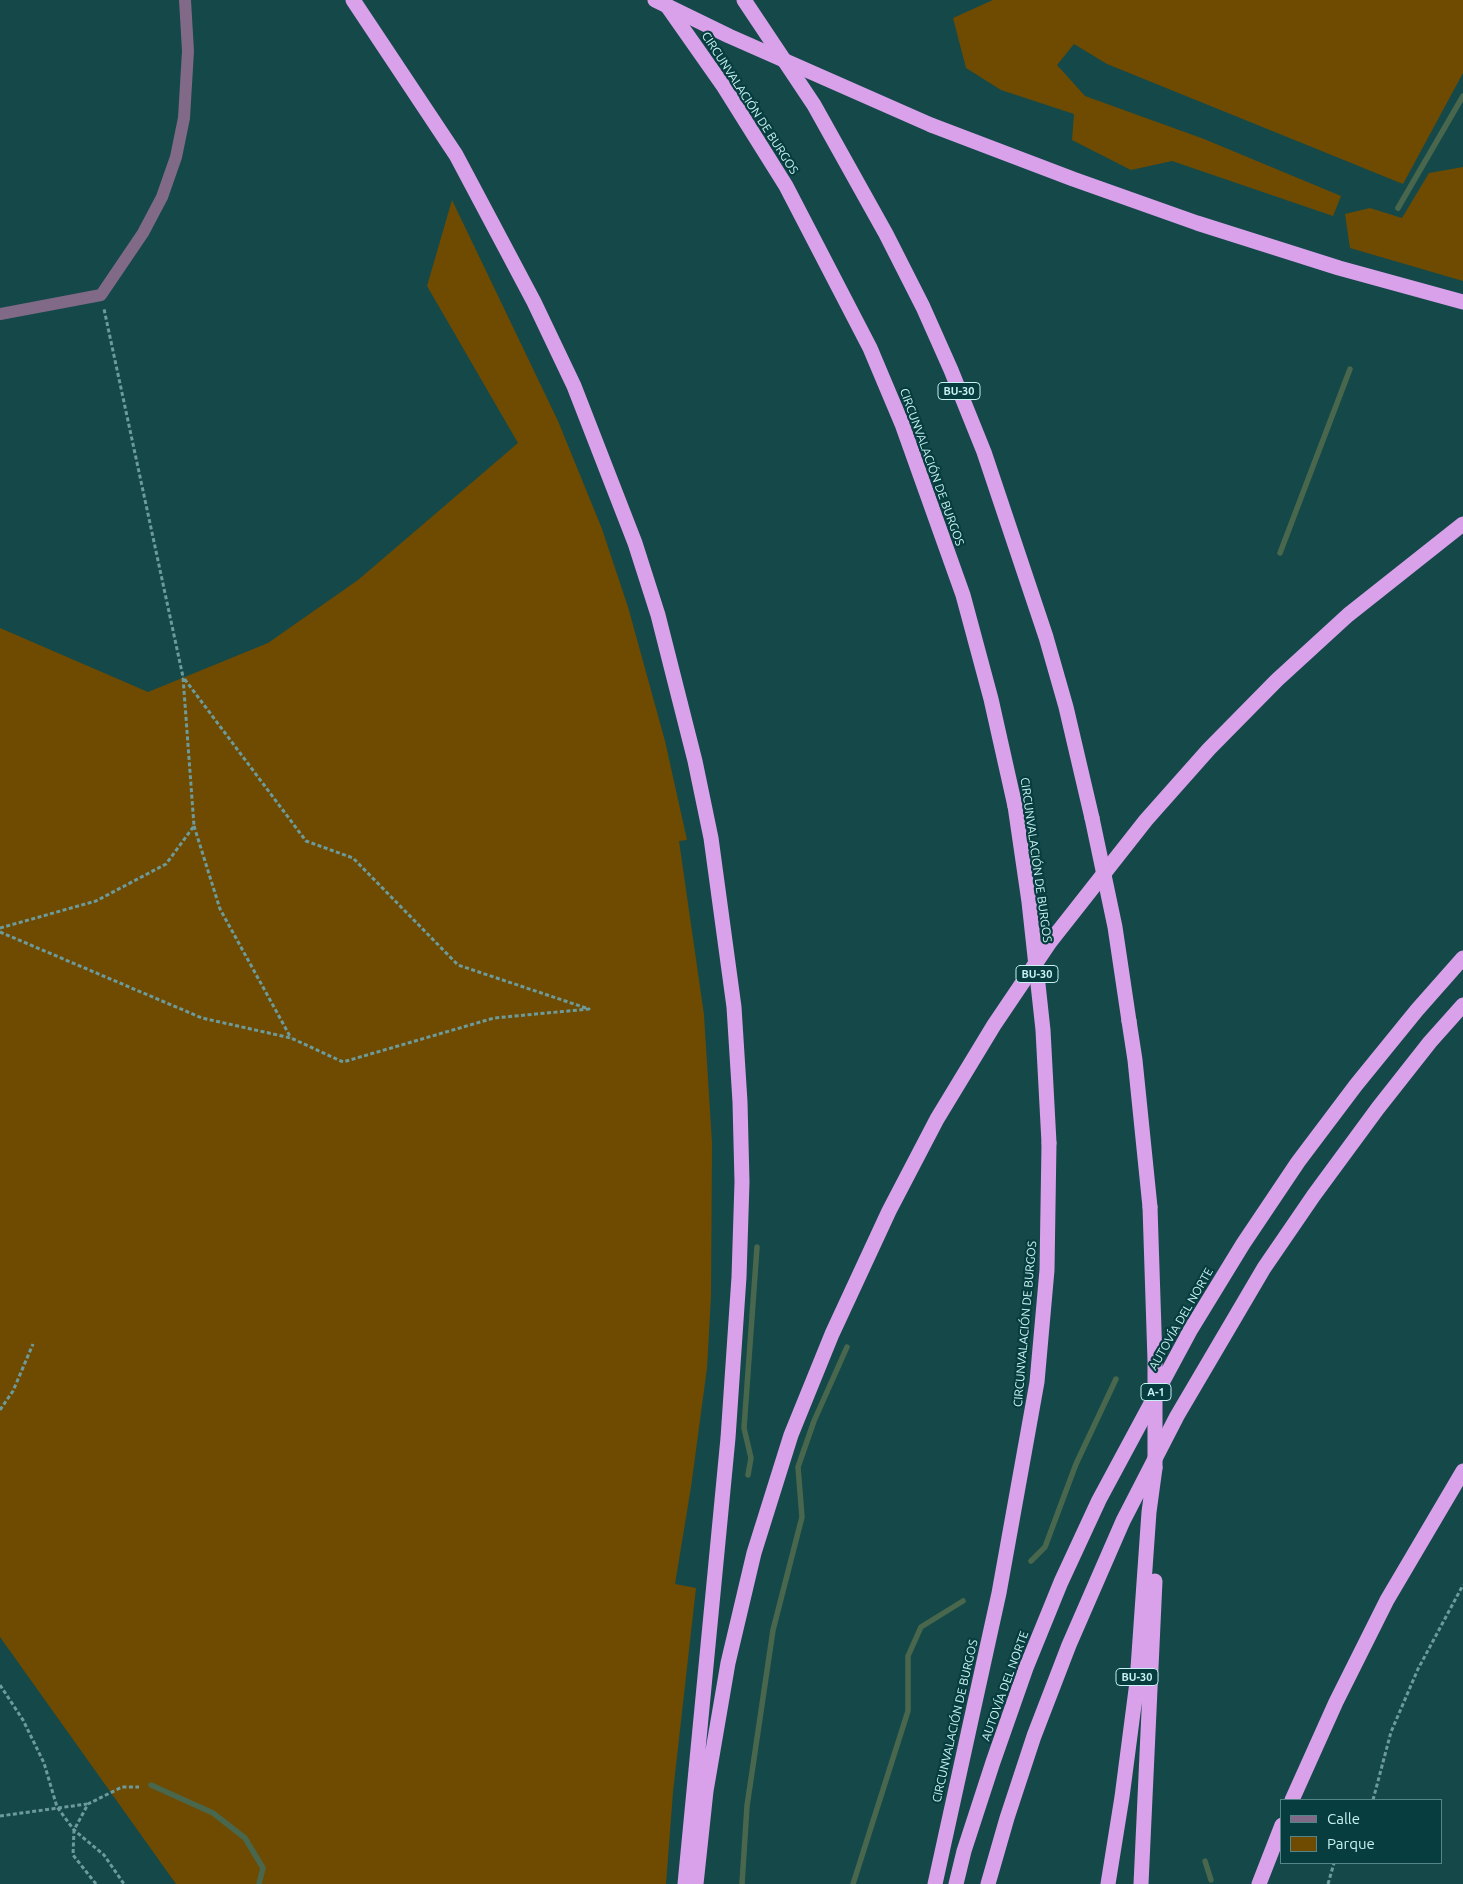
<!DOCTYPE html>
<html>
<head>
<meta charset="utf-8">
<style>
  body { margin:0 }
  #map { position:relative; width:1463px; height:1884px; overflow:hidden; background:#154849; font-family:Ubuntu,sans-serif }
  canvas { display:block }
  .legend { position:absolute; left:1280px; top:1799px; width:162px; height:65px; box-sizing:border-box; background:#073d3f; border:1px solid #548587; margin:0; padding:6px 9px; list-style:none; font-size:15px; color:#c8f2f3 }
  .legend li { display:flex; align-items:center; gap:10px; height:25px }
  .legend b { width:25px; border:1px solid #548587 }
</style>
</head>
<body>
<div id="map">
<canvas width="1463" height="1884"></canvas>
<ul class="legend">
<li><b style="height:6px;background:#806a88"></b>Calle</li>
<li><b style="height:14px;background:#6f4b01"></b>Parque</li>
</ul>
</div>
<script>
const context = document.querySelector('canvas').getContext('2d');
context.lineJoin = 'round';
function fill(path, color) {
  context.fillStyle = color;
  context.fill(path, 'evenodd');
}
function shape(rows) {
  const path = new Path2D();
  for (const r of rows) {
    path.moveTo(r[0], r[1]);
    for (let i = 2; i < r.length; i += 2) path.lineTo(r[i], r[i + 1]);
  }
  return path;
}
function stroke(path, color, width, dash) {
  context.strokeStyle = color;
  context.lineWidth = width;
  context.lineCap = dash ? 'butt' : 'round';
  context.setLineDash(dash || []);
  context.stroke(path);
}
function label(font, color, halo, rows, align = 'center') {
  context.font = font + ' Ubuntu,sans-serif';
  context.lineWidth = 4.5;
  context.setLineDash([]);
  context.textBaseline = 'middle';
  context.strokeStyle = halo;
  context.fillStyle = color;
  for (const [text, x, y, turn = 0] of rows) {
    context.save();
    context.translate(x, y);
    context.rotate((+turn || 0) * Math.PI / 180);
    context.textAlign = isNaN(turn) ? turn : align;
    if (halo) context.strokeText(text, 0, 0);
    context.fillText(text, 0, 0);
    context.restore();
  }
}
fill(shape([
  [993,0,1463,0,1463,73,1403,184,1107,64,1074,44,1057,65,1085,96,1204,139,1341,196,1333,216,1172,161,1131,170,1072,140,1074,114,1001,90,966,68,953,18],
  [1463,167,1463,281,1350,248,1345,214,1370,208,1402,218,1429,173],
  [452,200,558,421,602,529,628,607,665,741,687,840,679,841,704,1015,712,1143,711,1296,707,1368,691,1487,675,1584,696,1588,673,1792,666,1884,176,1884,0,1637,0,628,148,692,268,643,358,580,518,443,427,286]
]), '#6f4b01');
stroke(shape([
  [1398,208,1463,96],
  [1280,553,1350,369],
  [748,1475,751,1458,744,1428,757,1247],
  [1031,1561,1045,1547,1076,1464,1116,1379],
  [151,1785,213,1813,245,1838,263,1868,259,1884],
  [1205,1861,1211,1880],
  [742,1884,747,1806,773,1630,802,1517,798,1467,814,1421,847,1347],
  [853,1884,908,1711,908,1656,921,1627,963,1601]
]), '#49674d', 5.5);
stroke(shape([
  [194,826,220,909,291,1038],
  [0,928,96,901,166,864,194,826,183,677,104,309],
  [0,932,202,1018,291,1038,343,1062,494,1018,589,1009,458,965,353,858,306,841,183,677],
  [0,1410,13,1391,33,1344],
  [0,1685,23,1720,44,1763,57,1807,74,1830,104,1855,124,1884],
  [1373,1800,1391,1732,1418,1669,1463,1585],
  [0,1816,87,1804],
  [96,1884,73,1855,74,1830,88,1804,122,1787,139,1787],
  [1328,1884,1334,1863]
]), '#6d9b9c', 3, [4, 2.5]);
stroke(shape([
  [0,314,101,295,143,233,162,197,176,157,184,118,188,51,185,0]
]), '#806a88', 12);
stroke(shape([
  [353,0,456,155,534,302,574,386,635,543,658,615,695,761,711,838,734,1007,740,1102,742,1182,739,1277,728,1438,685,1884],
  [744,0,814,105,886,234,923,307,951,370,984,452,1046,637,1066,707,1092,818],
  [665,3,724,87,786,186,870,348,902,424,963,595,991,699,1015,806],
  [931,125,1073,179,1197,223,1339,268,1463,302],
  [1129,1021,1135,1060,1150,1207],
  [1292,1800,1336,1702,1387,1600,1463,1471],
  [696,1884,706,1791,728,1663,754,1553,791,1435,832,1334,889,1211,937,1119,994,1025,1050,942,1146,820,1209,749,1277,680,1348,615,1463,524],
  [935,1884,999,1593,1037,1382,1047,1270,1049,1143],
  [956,1884,964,1851,993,1762,1026,1668,1061,1582,1099,1500,1191,1329,1243,1244,1298,1162,1356,1085,1417,1010,1463,958],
  [988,1884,1007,1818,1034,1736,1069,1645,1123,1521,1177,1416,1264,1268,1314,1195,1378,1108,1430,1042,1463,1005],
  [1108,1884,1122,1797,1137,1682,1149,1512,1155,1468],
  [1141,1884,1155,1581],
  [1259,1884,1282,1825]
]), '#d8a1ea', 15);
stroke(shape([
  [655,0,729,36,931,125],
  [1015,806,1029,902,1043,1030,1049,1143],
  [1092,818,1115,927,1129,1021],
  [1150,1207,1155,1361,1155,1468]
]), '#d8a1ea', 15);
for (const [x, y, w] of [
  [959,391,42],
  [1037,974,42],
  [1156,1392,30],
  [1137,1677,42]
]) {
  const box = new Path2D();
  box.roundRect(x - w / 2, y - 8.5, w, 17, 4);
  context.fillStyle = '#073d3f';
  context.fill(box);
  stroke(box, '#c8f2f3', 1);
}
label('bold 11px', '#c8f2f3', null, [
  ["BU-30",959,391],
  ["BU-30",1037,974],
  ["A-1",1156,1392],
  ["BU-30",1137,1677]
]);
label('12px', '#c8f2f3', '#073d3f', [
  ["CIRCUNVALACIÓN DE BURGOS",750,103,57],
  ["CIRCUNVALACIÓN DE BURGOS",932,467,70],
  ["CIRCUNVALACIÓN DE BURGOS",1036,860,82],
  ["AUTOVÍA DEL NORTE",1181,1319,-60],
  ["CIRCUNVALACIÓN DE BURGOS",1025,1324,-85],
  ["AUTOVÍA DEL NORTE",1005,1686,-70],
  ["CIRCUNVALACIÓN DE BURGOS",955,1721,-77]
]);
</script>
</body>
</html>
